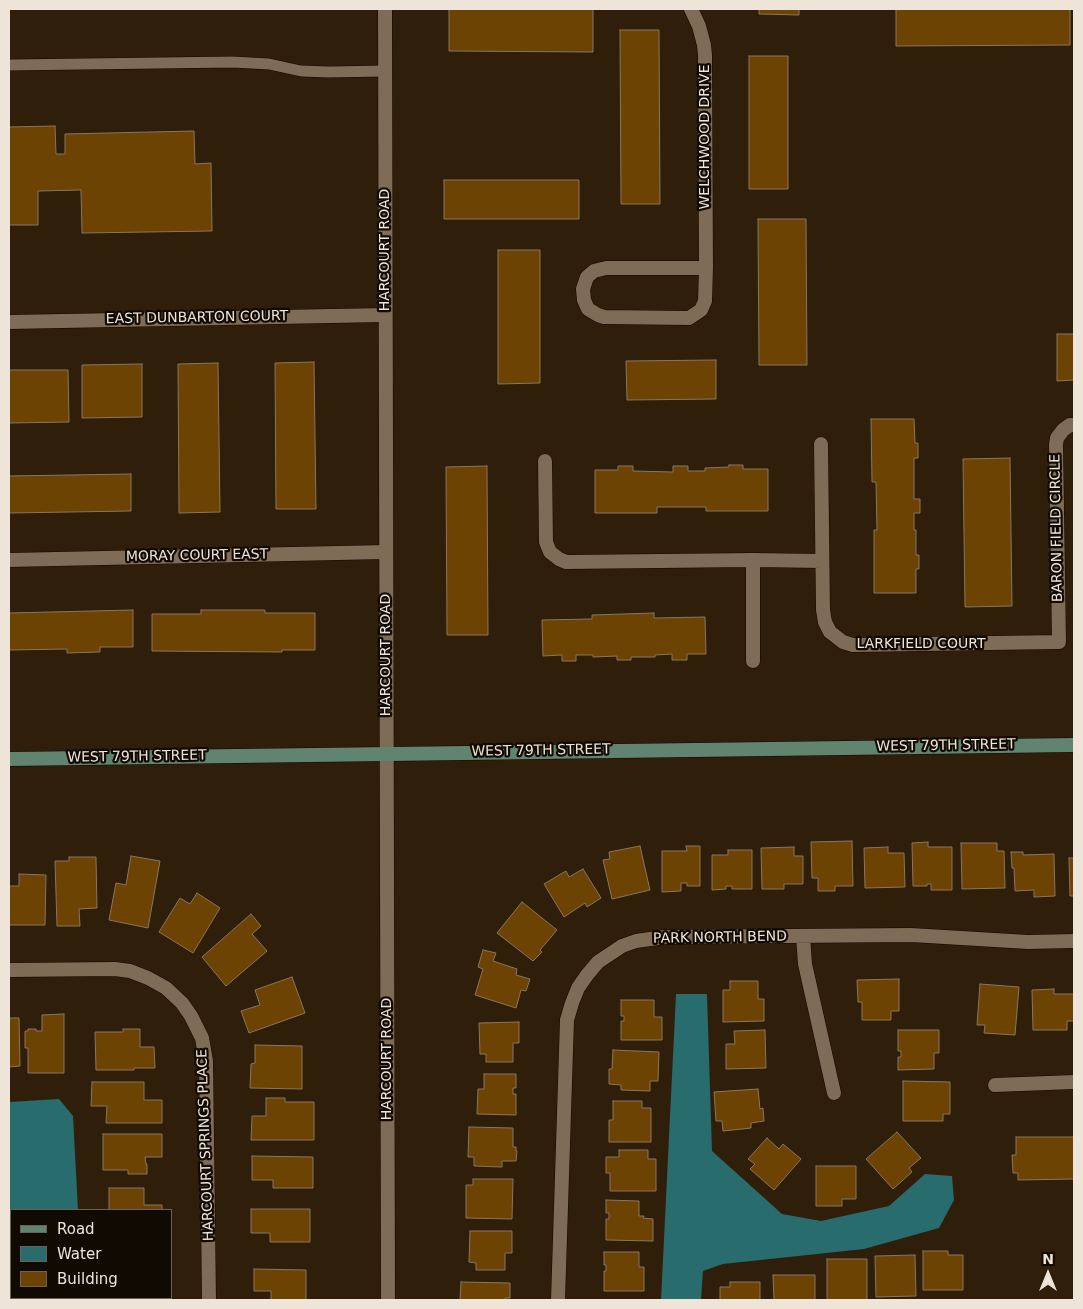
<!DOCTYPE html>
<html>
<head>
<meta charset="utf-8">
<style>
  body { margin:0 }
  #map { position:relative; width:1083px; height:1309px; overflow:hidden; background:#2e1e0a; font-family:"DejaVu Sans",sans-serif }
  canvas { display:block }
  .frame { position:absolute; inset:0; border:10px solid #efe4d8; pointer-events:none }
  .legend { position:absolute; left:10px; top:1209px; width:162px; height:90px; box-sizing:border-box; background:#110a03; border:1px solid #6a6158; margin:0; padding:6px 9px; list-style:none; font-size:15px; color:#efe4d8 }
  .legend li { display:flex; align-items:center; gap:10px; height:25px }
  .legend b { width:25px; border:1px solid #6a6158 }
  .north { position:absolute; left:1023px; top:1249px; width:50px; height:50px; -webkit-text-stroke:4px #110a03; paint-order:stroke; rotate:0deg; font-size:14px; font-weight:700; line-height:20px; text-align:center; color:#efe4d8 }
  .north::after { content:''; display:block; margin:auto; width:18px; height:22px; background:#efe4d8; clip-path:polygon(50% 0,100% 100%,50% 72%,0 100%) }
</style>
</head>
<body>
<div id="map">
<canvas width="1083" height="1309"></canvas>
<div class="frame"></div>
<ul class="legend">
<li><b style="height:6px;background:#608470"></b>Road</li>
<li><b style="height:14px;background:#286c6d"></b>Water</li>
<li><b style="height:14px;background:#6d4304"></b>Building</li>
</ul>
<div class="north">N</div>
</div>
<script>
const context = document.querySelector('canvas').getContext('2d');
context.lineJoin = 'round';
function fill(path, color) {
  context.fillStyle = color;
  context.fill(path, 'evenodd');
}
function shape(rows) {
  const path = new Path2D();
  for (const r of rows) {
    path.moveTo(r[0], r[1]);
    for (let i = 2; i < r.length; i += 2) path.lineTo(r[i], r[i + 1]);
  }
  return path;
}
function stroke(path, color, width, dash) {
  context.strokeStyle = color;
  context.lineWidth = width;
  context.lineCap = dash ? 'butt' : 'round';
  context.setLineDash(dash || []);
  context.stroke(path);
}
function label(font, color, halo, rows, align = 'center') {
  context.font = font + ' "DejaVu Sans",sans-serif';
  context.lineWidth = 4.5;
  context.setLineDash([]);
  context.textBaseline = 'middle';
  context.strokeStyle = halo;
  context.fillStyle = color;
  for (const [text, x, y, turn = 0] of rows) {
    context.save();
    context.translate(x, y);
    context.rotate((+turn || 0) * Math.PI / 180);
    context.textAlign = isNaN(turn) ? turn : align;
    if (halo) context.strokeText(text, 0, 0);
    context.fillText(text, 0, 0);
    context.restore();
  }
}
fill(shape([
  [676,994,707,994,712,1151,782,1214,821,1221,889,1206,925,1174,952,1176,954,1200,939,1228,864,1249,723,1264,703,1271,701,1300,661,1300],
  [59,1099,73,1116,78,1210,11,1210,11,1298,82,1298,82,1300,9,1300,9,1102]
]), '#286c6d');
const building = shape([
  [449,9,593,9,593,52,449,51,449,9],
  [759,9,799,9,799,15,759,14,759,9],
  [896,9,1070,9,1070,45,896,46,896,9],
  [620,30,659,30,660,204,621,204,620,30],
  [749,56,788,56,788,189,749,189,749,56],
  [55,126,56,154,65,154,65,134,194,131,195,164,211,163,212,231,82,233,81,190,38,191,38,225,9,225,9,127,55,126],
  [444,180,579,180,579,219,444,219,444,180],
  [758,219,806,219,807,365,759,365,758,219],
  [498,250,540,250,540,383,498,384,498,250],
  [1057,334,1074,334,1074,380,1057,381,1057,334],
  [716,360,716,399,627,400,626,361,716,360],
  [314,362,316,509,276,509,275,363,314,362],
  [218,363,220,512,179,513,178,364,218,363],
  [142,364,142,417,82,418,82,365,142,364],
  [9,370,68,370,69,422,9,423,9,370],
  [871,419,914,419,915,443,918,443,918,458,914,458,914,499,920,499,920,513,914,513,914,530,916,530,916,555,919,555,919,569,916,569,916,593,874,593,874,530,877,530,876,482,872,482,871,419],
  [1010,458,1012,606,965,607,963,459,1010,458],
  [729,465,743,465,743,469,768,469,768,511,706,511,706,507,657,507,657,513,595,513,595,470,618,470,618,466,633,466,633,471,673,472,673,466,688,466,688,471,705,471,705,468,729,467,729,465],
  [487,466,488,635,447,635,446,467,487,466],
  [131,474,131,511,9,513,9,476,131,474],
  [133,610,133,647,100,647,100,652,67,653,67,649,9,650,9,613,133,610],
  [201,610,265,610,265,613,315,613,315,650,282,650,282,652,152,651,152,614,201,614,201,610],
  [654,613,654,618,705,617,706,654,687,654,687,660,672,660,672,654,655,655,655,657,631,657,631,660,617,660,617,656,593,657,593,655,576,655,576,661,562,661,562,655,543,656,542,620,592,619,592,615,654,613],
  [852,841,853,886,835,886,835,891,818,891,818,878,812,878,811,842,852,841],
  [928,842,928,847,952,847,952,890,931,890,931,884,927,884,927,886,913,886,912,843,928,842],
  [961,843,997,843,997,851,1004,851,1005,888,962,889,961,843],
  [640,846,650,890,612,899,603,860,610,859,609,852,640,846],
  [686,846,700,846,700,886,687,886,687,883,681,883,681,891,662,892,662,851,687,851,686,846],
  [794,847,794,856,803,856,803,884,784,884,784,889,762,889,761,848,794,847],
  [888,847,888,853,904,853,905,887,865,888,864,848,888,847],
  [728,850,752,850,752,889,732,889,732,886,726,886,726,889,712,890,712,855,728,855,728,850],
  [1011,852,1023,852,1023,855,1054,854,1055,896,1034,897,1034,890,1015,891,1014,868,1012,868,1011,852],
  [131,856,160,861,148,928,109,920,116,883,126,885,131,856],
  [69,857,96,857,97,908,79,909,80,926,57,926,55,861,69,861,69,857],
  [1069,858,1074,858,1074,896,1070,896,1069,858],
  [583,869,601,898,587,907,585,903,564,917,544,884,566,871,569,877,583,869],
  [19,874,46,875,45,925,9,925,9,886,19,886,19,874],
  [197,893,220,908,193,953,159,932,180,898,190,904,197,893],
  [522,902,557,930,540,950,542,952,533,961,497,933,522,902],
  [251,914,261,926,252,934,267,951,226,986,202,957,251,914],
  [483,950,496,953,493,961,517,969,516,975,530,979,526,991,521,990,516,1008,475,995,483,969,478,967,483,950],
  [292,977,305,1013,249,1033,241,1011,260,1005,255,990,292,977],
  [899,979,899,1011,891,1011,891,1020,862,1020,862,1002,858,1002,857,980,899,979],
  [730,981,758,981,758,999,764,999,764,1021,723,1022,723,990,730,990,730,981],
  [980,984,1019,987,1015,1035,984,1033,985,1025,977,1025,980,984],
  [1054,989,1054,994,1074,994,1074,1021,1067,1021,1067,1030,1033,1030,1032,990,1054,989],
  [621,1000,654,1000,654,1017,662,1017,662,1040,621,1040,621,1021,624,1021,624,1016,621,1016,621,1000],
  [64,1014,64,1073,28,1073,28,1048,25,1048,25,1031,28,1031,28,1029,36,1029,36,1031,42,1031,42,1015,64,1014],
  [9,1018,19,1018,20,1066,9,1067,9,1018],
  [519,1022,519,1043,513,1043,513,1062,486,1062,486,1054,480,1054,479,1023,519,1022],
  [123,1029,140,1029,140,1047,154,1047,155,1068,134,1068,134,1070,96,1070,95,1032,123,1032,123,1029],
  [765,1030,766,1068,726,1069,726,1044,735,1044,734,1031,765,1030],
  [898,1030,939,1030,939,1053,934,1053,934,1069,898,1070,898,1057,901,1057,901,1051,898,1051,898,1030],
  [255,1045,302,1046,302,1089,250,1088,251,1064,255,1063,255,1045],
  [613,1050,659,1052,658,1081,650,1081,650,1091,621,1090,621,1085,609,1084,609,1069,612,1069,613,1050],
  [484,1074,516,1074,516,1088,513,1088,513,1094,516,1094,516,1115,477,1114,478,1089,484,1089,484,1074],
  [903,1081,950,1082,950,1114,943,1114,943,1121,903,1121,903,1081],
  [92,1082,144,1082,144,1100,162,1100,162,1123,106,1123,107,1106,91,1106,92,1082],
  [758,1089,760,1109,763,1108,764,1121,751,1123,751,1128,723,1131,722,1121,716,1121,714,1092,758,1089],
  [266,1098,285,1098,285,1102,314,1102,314,1140,251,1140,252,1116,266,1116,266,1098],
  [613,1101,642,1101,642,1108,651,1108,651,1142,609,1142,609,1120,613,1120,613,1101],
  [469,1127,513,1128,513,1147,516,1147,516,1151,517,1151,516,1161,502,1161,502,1167,474,1166,474,1157,468,1157,469,1127],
  [897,1132,921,1158,909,1168,912,1172,893,1189,866,1159,897,1132],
  [103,1134,162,1134,162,1157,145,1157,146,1164,147,1164,147,1174,128,1174,128,1170,103,1170,103,1134],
  [1016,1137,1074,1137,1074,1179,1018,1180,1018,1173,1013,1173,1012,1155,1016,1155,1016,1137],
  [767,1138,779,1149,783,1144,801,1159,774,1190,750,1169,755,1164,748,1159,767,1138],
  [619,1150,648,1150,648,1159,656,1159,656,1191,610,1191,610,1173,606,1173,606,1157,619,1157,619,1150],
  [252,1156,313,1157,313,1188,273,1188,273,1180,252,1180,252,1156],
  [816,1166,856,1166,856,1199,842,1199,842,1206,816,1206,816,1166],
  [473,1179,513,1179,512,1219,466,1218,466,1185,473,1185,473,1179],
  [109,1188,144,1188,144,1205,162,1205,162,1210,109,1210,109,1188],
  [606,1200,639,1201,639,1216,644,1216,643,1218,653,1219,653,1241,606,1240,606,1219,609,1219,609,1213,606,1213,606,1200],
  [251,1209,310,1209,310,1242,270,1242,270,1233,251,1233,251,1209],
  [470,1231,512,1231,512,1253,505,1253,505,1270,476,1270,476,1263,469,1262,470,1231],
  [923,1251,948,1251,948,1255,963,1255,963,1290,923,1290,923,1251],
  [604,1252,639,1252,639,1267,644,1267,644,1291,604,1291,604,1271,606,1271,606,1265,604,1265,604,1252],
  [915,1255,916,1296,876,1297,875,1256,915,1255],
  [827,1259,867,1259,867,1300,827,1300,827,1259],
  [254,1269,306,1270,306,1300,271,1300,271,1291,254,1291,254,1269],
  [773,1275,815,1275,815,1300,774,1300,773,1275],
  [461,1282,510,1283,510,1298,505,1298,505,1300,460,1300,461,1282],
  [730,1282,760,1282,760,1300,720,1300,720,1287,730,1287,730,1282],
  [108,1298,163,1298,163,1300,108,1300,108,1298]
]);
fill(building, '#6d4304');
stroke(building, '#8a7660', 1);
const service = shape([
  [9,65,233,62,269,64,301,71,329,72,385,71]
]);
const minor = shape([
  [691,9,699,26,704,45,705,55,706,268],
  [606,268,706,268,705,301,701,310,689,318,604,317,598,315,588,309,584,300,583,289,587,277,594,271,606,268],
  [9,322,385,315],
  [821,444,823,610,825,622,830,632,834,635,843,642,853,645,1059,642,1056,445,1057,438,1063,430,1070,425,1074,425],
  [545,461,546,542,550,552,559,559,566,562,753,560,822,561],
  [9,560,385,552],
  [753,560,753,661],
  [803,936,805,964,834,1093],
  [9,970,115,969,130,971,148,978,166,988,182,1003,191,1016,202,1038,206,1061,209,1300],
  [995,1085,1074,1082],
  [558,1300,567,1020,572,1003,578,988,587,975,598,962,622,946,636,941,665,937,911,935,1028,942,1074,941]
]);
const tertiary = shape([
  [385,9,388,1300]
]);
const secondary = shape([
  [9,759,1074,745]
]);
stroke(service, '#160700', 12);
stroke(minor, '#160700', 15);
stroke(tertiary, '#160700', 15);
stroke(secondary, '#160700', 15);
stroke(service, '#7f6c56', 11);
stroke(minor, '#7f6c56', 14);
stroke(tertiary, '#7f6c56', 14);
stroke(secondary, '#608470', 14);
label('14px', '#efe4d8', '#110a03', [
  ["WELCHWOOD DRIVE",705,137,-90],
  ["HARCOURT ROAD",385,250,-90],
  ["EAST DUNBARTON COURT",197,318,-1],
  ["BARON FIELD CIRCLE",1057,528,-91],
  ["MORAY COURT EAST",197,556,-1],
  ["LARKFIELD COURT",921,644],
  ["HARCOURT ROAD",386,655,-90],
  ["WEST 79TH STREET",946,746,-1],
  ["WEST 79TH STREET",541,751,-1],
  ["WEST 79TH STREET",137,757,-1],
  ["PARK NORTH BEND",720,938,-1],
  ["HARCOURT ROAD",387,1059,-90],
  ["HARCOURT SPRINGS PLACE",206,1145,-92]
]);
</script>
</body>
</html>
